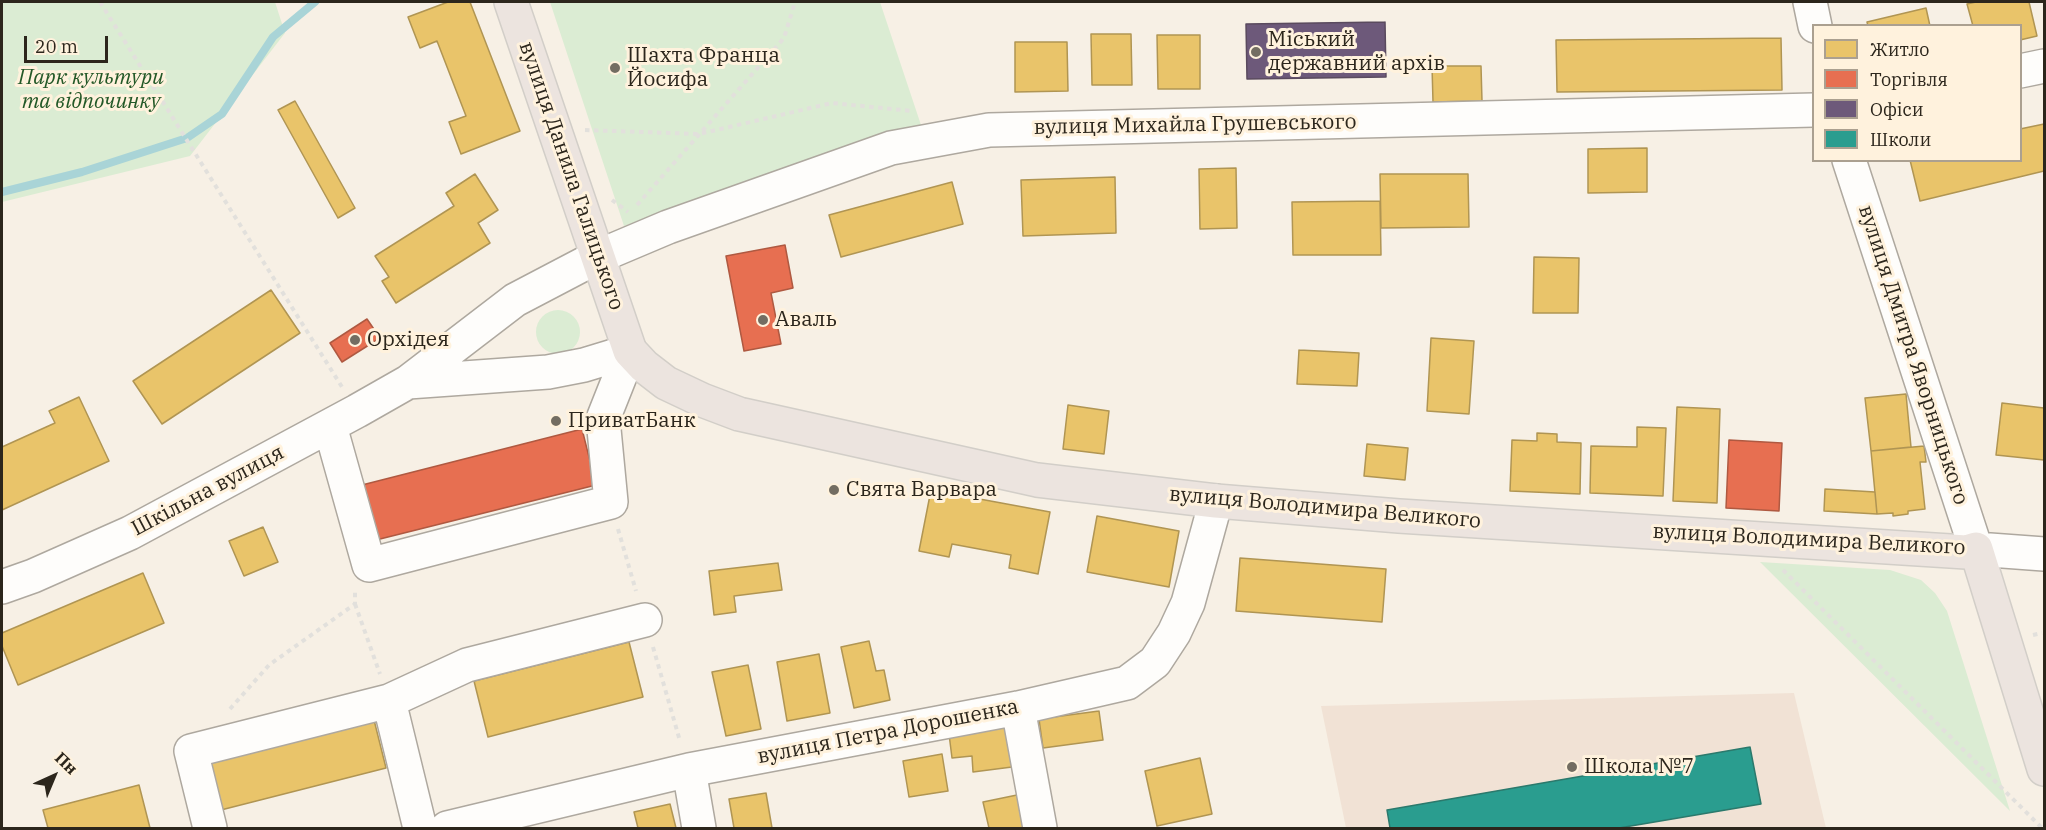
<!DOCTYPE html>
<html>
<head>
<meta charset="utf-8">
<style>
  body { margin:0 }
  #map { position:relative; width:2046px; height:830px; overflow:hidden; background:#f7f0e5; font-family:"IBM Plex Serif",serif }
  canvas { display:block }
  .frame { position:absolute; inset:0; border:3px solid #2c261c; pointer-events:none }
  .legend { position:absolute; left:1812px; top:24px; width:210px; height:138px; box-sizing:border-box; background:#fff2dd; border:2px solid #aba090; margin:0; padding:8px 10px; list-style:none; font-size:18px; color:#2c261c }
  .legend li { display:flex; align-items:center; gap:12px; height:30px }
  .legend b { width:30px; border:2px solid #aba090 }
  .north { position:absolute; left:24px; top:746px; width:60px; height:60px; -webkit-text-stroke:4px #fff2dd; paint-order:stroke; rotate:44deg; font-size:16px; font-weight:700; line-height:24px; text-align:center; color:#2c261c }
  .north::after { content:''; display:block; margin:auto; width:21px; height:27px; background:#2c261c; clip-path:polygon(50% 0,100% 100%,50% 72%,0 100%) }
  .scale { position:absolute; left:24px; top:36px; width:84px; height:27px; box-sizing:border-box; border:3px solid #2c261c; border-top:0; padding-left:8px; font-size:18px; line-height:21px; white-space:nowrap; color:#2c261c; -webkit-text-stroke:4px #fff2dd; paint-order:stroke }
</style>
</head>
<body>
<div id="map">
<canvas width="2046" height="830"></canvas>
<div class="frame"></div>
<ul class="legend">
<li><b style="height:16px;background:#e9c46a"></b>Житло</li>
<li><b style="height:16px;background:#e76f51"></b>Торгівля</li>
<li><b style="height:16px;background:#6d597a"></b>Офіси</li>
<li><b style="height:16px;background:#2a9d8f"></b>Школи</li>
</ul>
<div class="north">Пн</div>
<div class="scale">20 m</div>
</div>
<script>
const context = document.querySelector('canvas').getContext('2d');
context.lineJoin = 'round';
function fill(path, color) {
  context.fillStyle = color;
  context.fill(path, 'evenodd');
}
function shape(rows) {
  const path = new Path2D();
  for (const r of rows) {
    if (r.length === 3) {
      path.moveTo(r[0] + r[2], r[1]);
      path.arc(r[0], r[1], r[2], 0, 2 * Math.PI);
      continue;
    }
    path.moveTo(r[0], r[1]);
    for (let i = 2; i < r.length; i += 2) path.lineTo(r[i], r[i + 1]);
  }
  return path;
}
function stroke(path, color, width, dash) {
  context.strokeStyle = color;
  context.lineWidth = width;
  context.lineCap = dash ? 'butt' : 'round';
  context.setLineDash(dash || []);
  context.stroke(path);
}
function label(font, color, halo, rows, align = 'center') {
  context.font = font + ' "IBM Plex Serif",serif';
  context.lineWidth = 6;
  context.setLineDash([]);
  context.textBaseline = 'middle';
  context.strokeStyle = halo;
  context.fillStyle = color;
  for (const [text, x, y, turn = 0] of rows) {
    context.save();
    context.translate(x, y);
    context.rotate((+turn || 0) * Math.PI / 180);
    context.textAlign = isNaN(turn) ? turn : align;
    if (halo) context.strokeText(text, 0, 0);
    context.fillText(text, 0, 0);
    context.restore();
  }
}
fill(shape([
  [1794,693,1826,828,1346,828,1321,706]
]), '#f1e2d5');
fill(shape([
  [2,2,275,2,285,33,190,156,2,202],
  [550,2,880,2,922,128,624,226],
  [558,332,22],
  [1760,562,1890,570,1921,580,1935,593,1947,611,2010,811]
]), '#dbecd3');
const homes = shape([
  [448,2,470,2,520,131,461,154,449,122,466,116,437,41,420,48,408,17,448,2],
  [1976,2,2029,2,2037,36,2020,40,2020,26,1973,26,1967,4,1976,2],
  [1926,8,1930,26,1868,26,1867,22,1926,8],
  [1091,34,1131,34,1132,85,1092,85,1091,34],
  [1157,35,1200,35,1200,89,1158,89,1157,35],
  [1781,38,1782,90,1557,92,1556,40,1781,38],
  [1015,42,1067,42,1068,91,1015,92,1015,42],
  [1432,66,1481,66,1482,101,1433,102,1432,66],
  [295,101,355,208,338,218,278,110,295,101],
  [2044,124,2044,171,1920,201,1910,160,2020,160,2020,129,2044,124],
  [1647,148,1647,192,1588,193,1588,149,1647,148],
  [1236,168,1237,228,1200,229,1199,169,1236,168],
  [475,174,498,210,478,223,490,243,396,303,382,281,389,277,375,256,454,206,446,193,475,174],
  [1380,174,1468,174,1469,227,1381,228,1380,174],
  [1115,177,1116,233,1023,236,1021,180,1115,177],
  [952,182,963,224,841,257,829,215,952,182],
  [1380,201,1381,255,1293,255,1292,202,1380,201],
  [1534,257,1579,258,1578,313,1533,313,1534,257],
  [271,290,300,333,162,424,133,381,271,290],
  [1431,338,1474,341,1469,414,1427,411,1431,338],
  [1299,350,1359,353,1357,386,1297,384,1299,350],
  [1906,394,1911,447,1871,451,1865,398,1906,394],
  [79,397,109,461,2,510,2,447,55,423,49,411,79,397],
  [2002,403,2044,408,2044,460,1996,455,2002,403],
  [1068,405,1109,411,1104,454,1063,449,1068,405],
  [1677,407,1720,409,1717,503,1673,501,1677,407],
  [1637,427,1666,428,1663,496,1590,493,1591,446,1637,447,1637,427],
  [1537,433,1557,434,1557,442,1581,443,1580,494,1510,491,1512,440,1537,441,1537,433],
  [1367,444,1408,448,1405,480,1364,476,1367,444],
  [1924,446,1926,462,1920,462,1925,509,1908,511,1908,514,1893,516,1893,513,1877,514,1871,451,1924,446],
  [1825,489,1875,492,1877,514,1824,511,1825,489],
  [931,490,1050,512,1038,574,1009,568,1011,555,952,544,949,557,919,551,931,490],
  [1097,516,1179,531,1169,587,1087,572,1097,516],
  [263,527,278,562,244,576,229,541,263,527],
  [1240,558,1386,569,1382,622,1236,611,1240,558],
  [778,563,782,590,734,596,736,612,714,615,709,571,778,563],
  [143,573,164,623,18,685,2,646,2,633,143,573],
  [869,641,876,671,884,670,890,700,854,708,841,647,869,641],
  [629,642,643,697,488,737,474,681,629,642],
  [819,654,830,713,787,721,777,662,819,654],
  [748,665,761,729,726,736,712,672,748,665],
  [1099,711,1103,740,1043,748,1039,719,1099,711],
  [373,716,386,768,217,811,204,759,373,716],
  [1007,727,1012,767,973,772,972,756,952,758,949,734,1007,727],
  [942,754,948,791,909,797,903,761,942,754],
  [1200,758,1212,814,1157,826,1145,771,1200,758],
  [139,785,150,828,48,828,43,810,139,785],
  [766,793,772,828,734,828,729,799,766,793],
  [1017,795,1024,828,989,828,983,802,1017,795],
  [670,804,676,828,638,828,634,812,670,804]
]);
fill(homes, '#e9c46a');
stroke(homes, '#b09553', 1.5);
const shops = shape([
  [785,245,793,288,771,293,781,344,744,351,726,256,785,245],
  [367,319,380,338,342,362,330,343,367,319],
  [582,429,596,485,376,540,362,485,582,429],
  [1729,440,1782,443,1779,511,1726,508,1729,440]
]);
fill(shops, '#e76f51');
stroke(shops, '#af5941', 1.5);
const offices = shape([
  [1385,22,1386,77,1247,79,1246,24,1385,22]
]);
fill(offices, '#6d597a');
stroke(offices, '#5a4a5e', 1.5);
const schools = shape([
  [1750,747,1761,804,1619,828,1390,828,1387,810,1750,747]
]);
fill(schools, '#2a9d8f');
stroke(schools, '#2b796c', 1.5);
stroke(shape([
  [2,192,82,172,187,138,222,114,273,37,315,2]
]), '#a9d4d7', 8);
const minor = shape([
  [1810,2,1815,26],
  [2020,71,2044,66],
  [1849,160,1976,549,2044,554],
  [408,382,548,372,584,365,630,351],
  [330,426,369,565,611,502,603,419,630,351],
  [2,587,33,576,130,533,357,411,408,382,515,300,597,257,668,227,891,148,989,130,1814,110],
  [389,701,467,665,645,620],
  [1018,708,1040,828],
  [689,770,699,828],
  [210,828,191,751,389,701,420,828],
  [447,828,689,770,1018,708,1127,683,1155,662,1174,633,1188,603,1216,501]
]);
const major = shape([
  [511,2,630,351,644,366,666,383,702,400,739,414,1037,480,1216,501,1399,516,1966,552,1976,549,2044,769]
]);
stroke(minor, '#aea89f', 36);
stroke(major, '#d2cec8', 36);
stroke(shape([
  [100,2,342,387],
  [585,130,699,134,832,103,912,111],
  [612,200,628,212],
  [637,205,784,38,795,2],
  [618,529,636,591],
  [1783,570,2042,828],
  [355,604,380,674],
  [2033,635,2042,633],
  [653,647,680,741],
  [230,709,269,665,355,604,355,590]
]), '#e2e0dc', 4, [4.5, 4.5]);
stroke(minor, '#fefdfb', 33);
stroke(major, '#ece4df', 33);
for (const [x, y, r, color] of [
  [1256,52,6,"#736d62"],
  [615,68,6,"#736d62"],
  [763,320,6,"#736d62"],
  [355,340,6,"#736d62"],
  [556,421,6,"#736d62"],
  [834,490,6,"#736d62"],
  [1572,767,6,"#736d62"]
]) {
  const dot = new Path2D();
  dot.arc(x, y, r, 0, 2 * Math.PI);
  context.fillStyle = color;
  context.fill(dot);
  stroke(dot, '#fff2dd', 2);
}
label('21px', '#2c261c', '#fff2dd', [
  ["Міський",1268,40],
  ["державний архів",1268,64],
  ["Шахта Франца",627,56],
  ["Йосифа",627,80],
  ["Аваль",775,320],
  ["Орхідея",367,340],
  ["ПриватБанк",568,421],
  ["Свята Варвара",846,490],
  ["Школа №7",1584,767]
], 'left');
label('italic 21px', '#235827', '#fff2dd', [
  ["Парк культури",91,78],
  ["та відпочинку",91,102]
]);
label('21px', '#2c261c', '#fff2dd', [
  ["вулиця Михайла Грушевського",1195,125,-1],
  ["вулиця Данила Галицького",571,176,71],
  ["вулиця Дмитра Яворницького",1913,355,72],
  ["Шкільна вулиця",208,491,-28],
  ["вулиця Володимира Великого",1325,508,5],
  ["вулиця Володимира Великого",1809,540,3],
  ["вулиця Петра Дорошенка",888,732,-11]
]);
</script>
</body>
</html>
